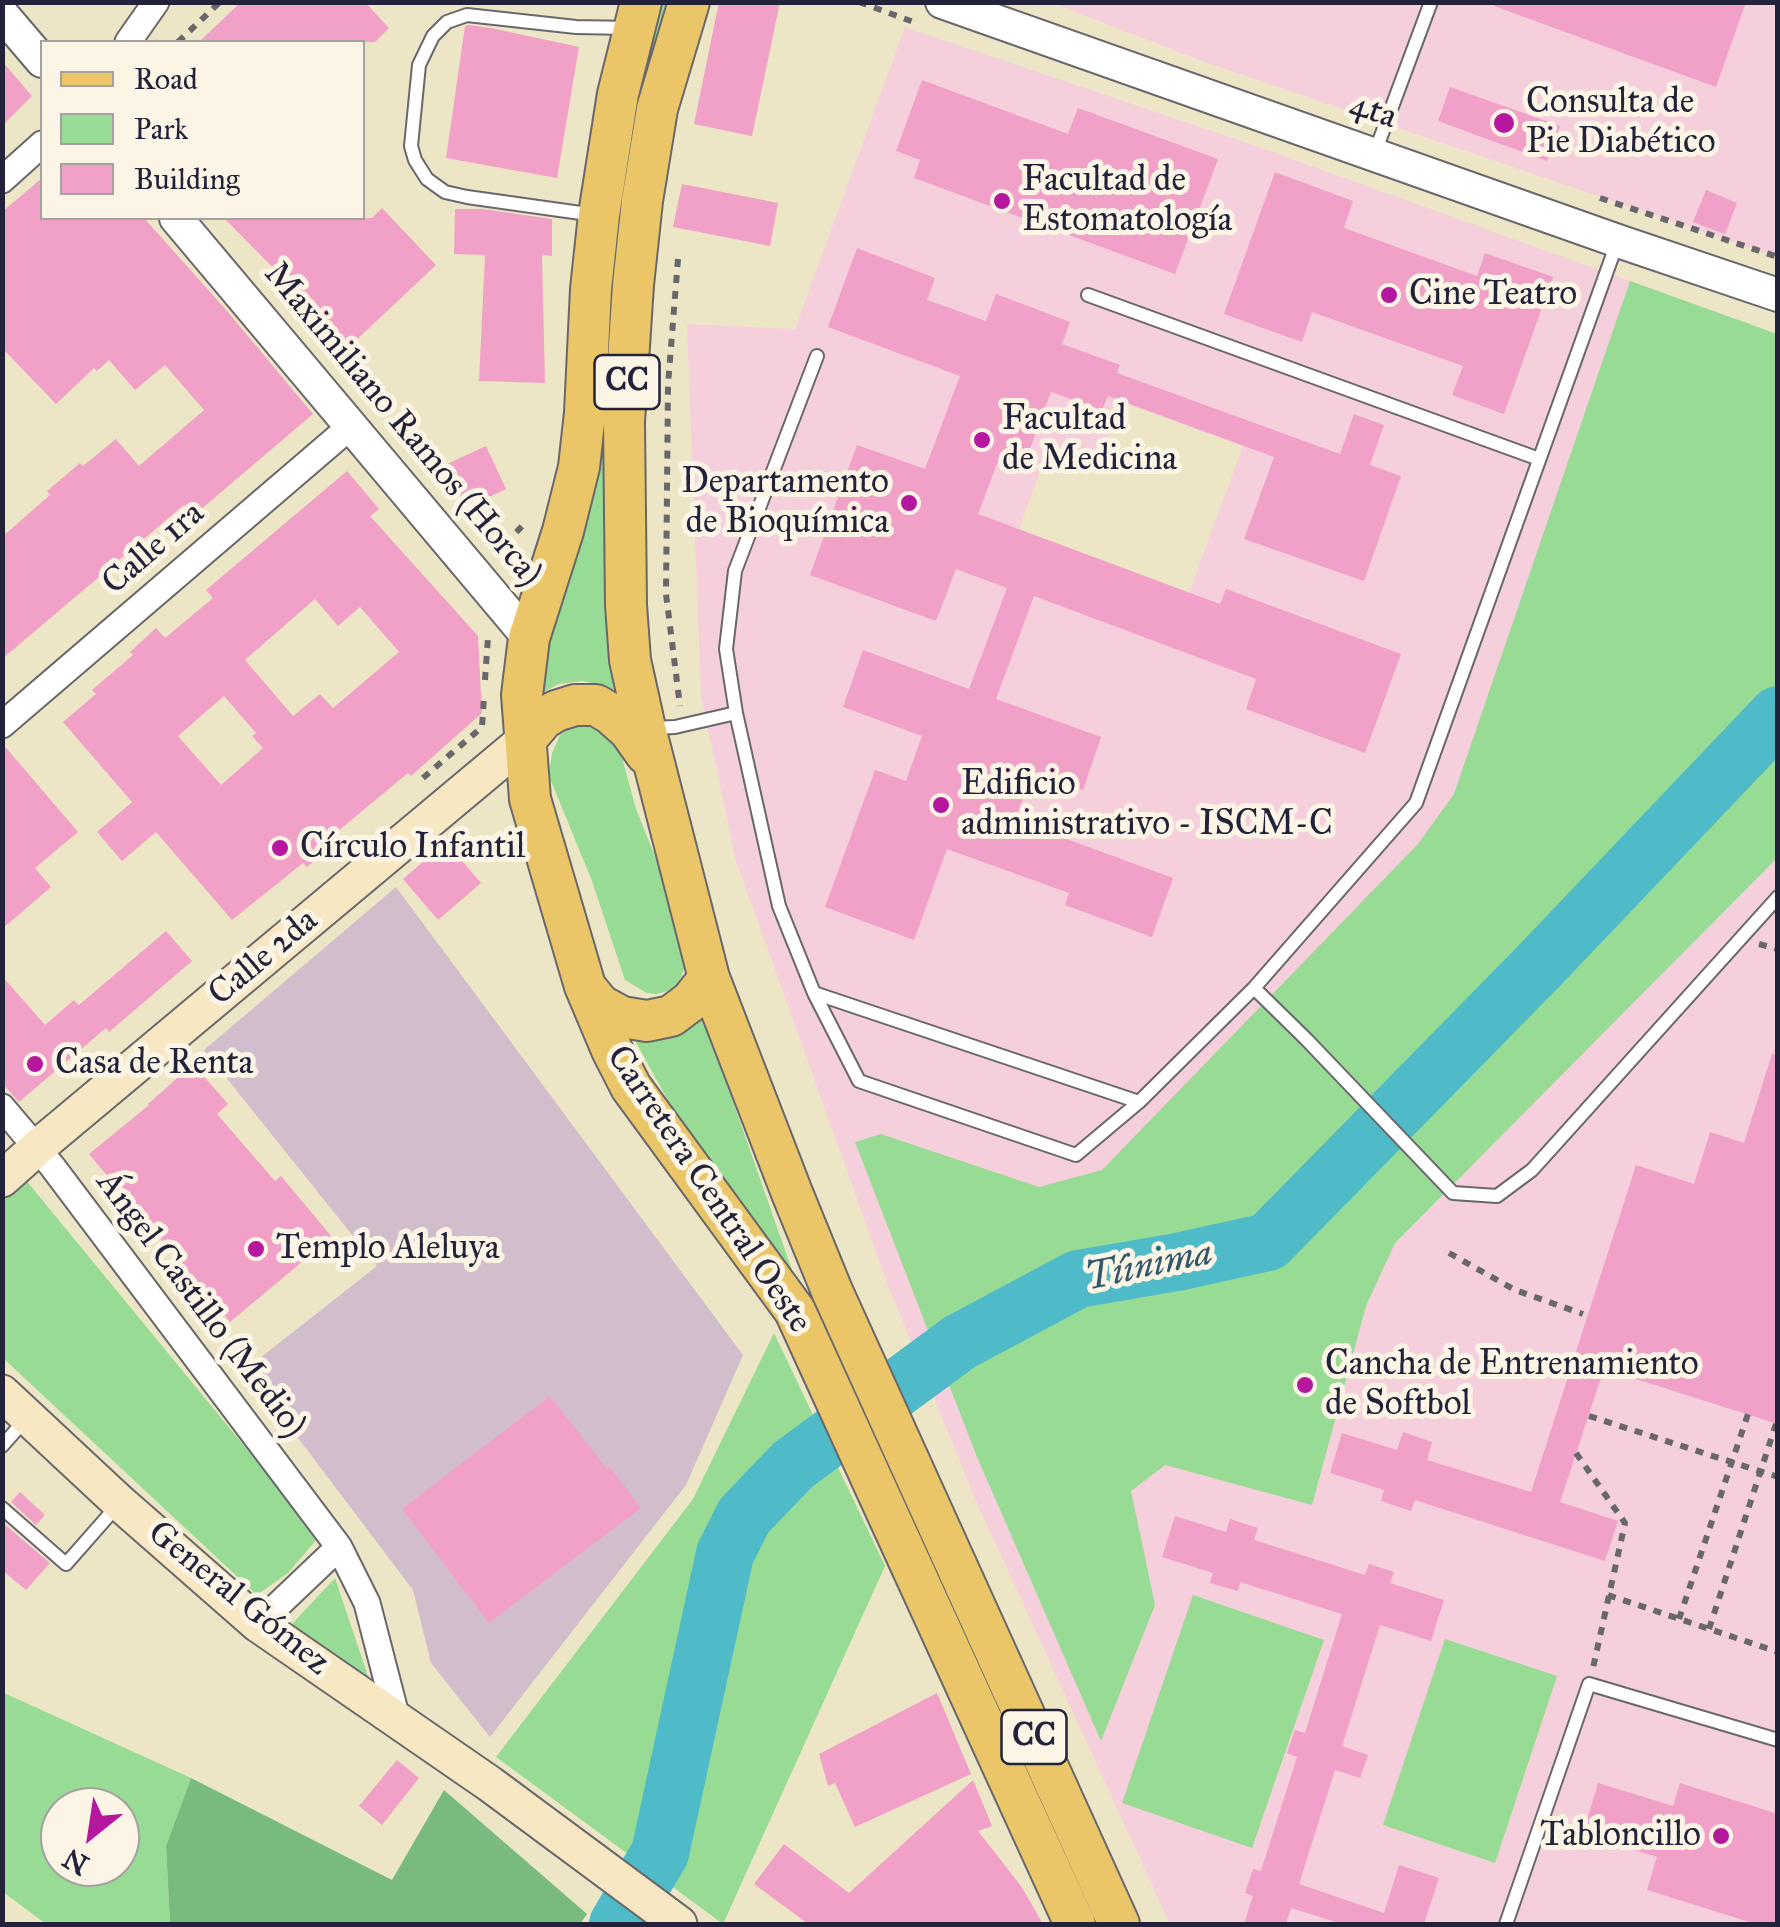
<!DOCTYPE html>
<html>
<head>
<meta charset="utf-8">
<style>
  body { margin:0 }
  #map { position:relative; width:1780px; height:1927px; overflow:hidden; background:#ede6c6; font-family:"IM FELL Great Primer",serif }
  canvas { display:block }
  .frame { position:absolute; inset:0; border:5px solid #22223b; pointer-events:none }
  .legend { position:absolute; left:40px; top:40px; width:325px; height:180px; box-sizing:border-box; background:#fcf5e5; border:2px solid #a5a1a1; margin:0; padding:12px 18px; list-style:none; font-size:30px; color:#22223b }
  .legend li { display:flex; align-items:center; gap:20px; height:50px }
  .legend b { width:50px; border:2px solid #a5a1a1 }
  .north { position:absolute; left:40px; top:1787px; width:100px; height:100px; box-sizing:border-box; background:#fcf5e5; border:2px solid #a5a1a1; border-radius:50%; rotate:210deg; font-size:28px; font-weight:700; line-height:40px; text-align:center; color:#22223b }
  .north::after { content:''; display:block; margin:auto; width:35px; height:45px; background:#b5179e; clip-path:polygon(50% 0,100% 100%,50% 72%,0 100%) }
</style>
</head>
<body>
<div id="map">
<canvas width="1780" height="1927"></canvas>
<div class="frame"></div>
<ul class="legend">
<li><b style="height:12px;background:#eac669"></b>Road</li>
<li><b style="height:28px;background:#97db94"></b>Park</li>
<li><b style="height:28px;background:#f1a1c7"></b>Building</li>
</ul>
<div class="north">N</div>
</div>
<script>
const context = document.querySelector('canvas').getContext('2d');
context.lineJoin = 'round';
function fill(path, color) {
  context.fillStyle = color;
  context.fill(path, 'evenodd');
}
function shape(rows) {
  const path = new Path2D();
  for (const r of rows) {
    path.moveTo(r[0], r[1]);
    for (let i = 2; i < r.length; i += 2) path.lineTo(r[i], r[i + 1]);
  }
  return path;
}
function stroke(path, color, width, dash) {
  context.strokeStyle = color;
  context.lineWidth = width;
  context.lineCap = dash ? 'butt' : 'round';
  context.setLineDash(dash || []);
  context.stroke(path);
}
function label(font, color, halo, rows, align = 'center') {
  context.font = font + ' "IM FELL Great Primer",serif';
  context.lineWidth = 10;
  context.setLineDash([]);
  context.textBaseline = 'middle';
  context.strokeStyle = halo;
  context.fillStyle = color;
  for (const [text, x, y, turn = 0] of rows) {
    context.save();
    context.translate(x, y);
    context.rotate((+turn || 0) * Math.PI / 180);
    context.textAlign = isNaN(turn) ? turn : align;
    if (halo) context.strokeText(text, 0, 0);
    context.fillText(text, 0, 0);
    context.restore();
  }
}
fill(shape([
  [1053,3,1777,3,1777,257,1199,60],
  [905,27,1253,145,1777,334,1777,1924,1170,1924,977,1503,888,1285,736,861,701,696,687,324,795,329],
  [1121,402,1243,446,1189,593,1019,529,1048,450,1097,468]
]), '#f5cfdb');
fill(shape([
  [396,887,743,1355,686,1485,490,1737,431,1663,413,1590,246,1369,377,1266,204,1050]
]), '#d1bdcc');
fill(shape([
  [654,3,671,3,621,698,601,685,582,681,558,684,539,695,607,251],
  [1630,281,1777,334,1777,858,1395,1243,1366,1306,1312,1505,1165,1465,1131,1491,1155,1605,1101,1741,977,1457,855,1142,881,1134,1039,1187,1102,1170,1418,844,1454,794],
  [572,726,591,726,604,733,621,754,636,809,658,864,684,948,685,966,681,977,676,986,667,991,657,994,647,993,625,980,592,881,549,776,552,753,560,735],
  [703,1016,792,1270,678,1118,633,1037],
  [2,1151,319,1537,288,1573,257,1595,3,1358],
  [774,1333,885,1566,723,1924,496,1757,693,1499],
  [335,1578,371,1685,291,1625],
  [1193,1595,1324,1640,1252,1848,1122,1803],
  [1445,1639,1557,1676,1495,1863,1383,1825],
  [2,1692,191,1778,166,1846,170,1924,46,1924,3,1892],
  [60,1807,120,1807,120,1867,60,1867]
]), '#97db94');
fill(shape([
  [191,1778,392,1880,444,1790,587,1914,580,1924,170,1924,166,1846]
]), '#79bb7e');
stroke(shape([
  [623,1918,632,1924]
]), '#4fbbc9', 10);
stroke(shape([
  [618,1924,660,1853,725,1554,744,1516,793,1465,960,1342,1078,1279,1177,1262,1268,1242,1539,966,1778,715]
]), '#4fbbc9', 58);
fill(shape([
  [241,2,365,2,389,28,375,42,199,42],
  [719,2,780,2,752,136,694,124],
  [1495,2,1746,2,1716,87,1494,6],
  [468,25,491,28,579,47,557,178,446,158,465,26],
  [2,61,32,96,2,126],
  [922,80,1068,134,1078,108,1218,159,1175,274,914,178,920,160,896,151],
  [1450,87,1560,126,1547,161,1438,121],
  [1275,172,1353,201,1344,228,1477,276,1485,253,1553,277,1504,414,1452,395,1463,366,1312,312,1302,342,1224,314],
  [42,178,42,218,144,218,227,311,313,414,193,516,184,505,2,659,2,537,50,495,47,491,80,463,83,466,116,439,139,466,204,410,165,365,135,390,109,360,97,371,94,368,56,404,2,348,2,212],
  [682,184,778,203,770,246,673,227],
  [1706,190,1737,203,1725,234,1693,222],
  [382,208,436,265,350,346,224,218,372,218],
  [455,209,483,209,552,219,552,256,542,255,545,383,479,381,485,255,454,254],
  [857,248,935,278,927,300,986,321,996,294,1070,322,1062,344,1120,365,1117,373,1340,454,1354,414,1384,425,1370,465,1401,476,1364,581,1244,539,1274,457,1108,396,1102,410,1051,392,1024,465,1000,456,978,514,1220,604,1226,589,1401,654,1365,753,1246,709,1256,679,1034,596,996,699,1101,737,1083,790,1033,771,1015,820,1173,878,1152,937,1065,905,1069,893,947,849,914,940,825,907,875,770,906,781,922,736,843,707,863,650,969,689,1007,588,956,569,936,621,810,575,857,445,925,469,960,376,828,327],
  [486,446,506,489,465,508,445,465],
  [347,471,379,509,370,516,478,636,482,713,411,776,408,773,326,841,331,847,307,867,303,863,232,920,156,832,122,861,97,832,132,802,63,722,96,694,92,690,133,655,130,652,156,628,165,638,213,598,206,590],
  [315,599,338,626,360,607,399,652,333,708,320,694,293,716,245,660],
  [224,696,256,733,252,736,263,748,221,785,178,736],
  [2,743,78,832,35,868,51,887,2,929],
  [446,842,481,883,438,920,403,879],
  [166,931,192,961,109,1032,106,1028,19,1102,2,1083,2,976,45,1025,74,1000,79,1005],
  [1772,1054,1778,1055,1778,1424,1604,1369,1560,1502,1618,1521,1605,1561,1415,1500,1411,1511,1381,1501,1384,1490,1330,1473,1342,1433,1397,1450,1403,1432,1432,1442,1427,1460,1531,1492,1636,1165,1694,1184,1710,1132,1744,1143],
  [193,1064,228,1104,217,1114,275,1181,281,1176,332,1237,230,1322,89,1154,149,1105,148,1104],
  [550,1396,607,1469,610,1467,641,1508,489,1623,402,1509],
  [20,1492,45,1515,36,1525,11,1502],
  [1175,1516,1226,1532,1230,1519,1258,1528,1254,1540,1365,1575,1369,1564,1394,1572,1390,1583,1444,1600,1431,1641,1380,1625,1342,1746,1368,1755,1360,1778,1335,1770,1299,1884,1384,1913,1399,1865,1439,1878,1424,1924,1342,1924,1291,1908,1286,1924,1244,1924,1253,1896,1245,1893,1253,1869,1261,1871,1297,1757,1287,1753,1295,1730,1305,1733,1342,1614,1240,1582,1238,1591,1210,1583,1213,1573,1162,1557],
  [2,1522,50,1563,26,1590,2,1570],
  [937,1693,971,1774,855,1827,835,1783,828,1786,819,1754],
  [397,1760,419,1778,382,1825,359,1806],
  [973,1780,992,1826,978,1831,1021,1886,1043,1924,808,1924,754,1884,784,1844,849,1893],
  [1598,1783,1673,1806,1680,1783,1778,1814,1778,1924,1756,1924,1647,1890,1657,1857,1583,1834]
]), '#f1a1c7');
const service = shape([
  [1374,155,1431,2],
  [595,215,467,197,445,192,427,179,415,160,411,146,419,65,433,36,447,22,467,15,576,27,630,28],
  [1088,295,1539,459],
  [817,356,735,571,726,649,736,713,779,906,814,993,1139,1102,1254,988,1416,803,1617,243],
  [652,728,675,727,736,713],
  [1254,988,1307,1040,1453,1193,1497,1196,1532,1170,1778,897],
  [814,993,859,1081,1076,1155,1139,1102],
  [2,1446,25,1420],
  [2,1508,66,1564,117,1506],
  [1506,1924,1589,1684,1778,1740]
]);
const minor = shape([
  [128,42,156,2],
  [2,180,42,144],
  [2,725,351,426],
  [2,1107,52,1166,339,1547,367,1603,397,1719],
  [258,1624,339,1547]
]);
const tertiary = shape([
  [942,2,1618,241,1778,295],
  [2,14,42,61],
  [176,218,529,638]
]);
const secondary = shape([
  [2,1179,38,1147,526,739],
  [2,1393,120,1503,258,1624,490,1784,679,1924]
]);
const primary = shape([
  [641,2,618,94,599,215,591,289,585,413,579,467,563,531,529,638,522,695,530,799,585,986,612,1050,631,1087,795,1311,1075,1924],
  [689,2,657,109,642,201,633,285,624,422,626,605,630,660,645,728,709,978,792,1193,832,1291,1119,1924],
  [526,739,543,719,556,711,575,705,596,705,611,714,629,730,646,754],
  [587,989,600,1005,622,1017,647,1021,671,1016,691,1001,709,978]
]);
stroke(service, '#69676c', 16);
stroke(minor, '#69676c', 29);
stroke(tertiary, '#69676c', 36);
stroke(secondary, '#69676c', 39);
stroke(primary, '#69676c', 44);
stroke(shape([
  [859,2,919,24],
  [178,42,220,2],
  [1600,198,1778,257],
  [678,259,668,385,666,594,680,706],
  [494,555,527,521],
  [485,680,488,637],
  [423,778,482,727,484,697],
  [1759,944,1778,949],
  [1449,1253,1515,1290,1583,1314],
  [1589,1416,1778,1477],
  [1576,1453,1625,1523,1593,1668],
  [1608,1595,1778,1652],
  [1679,1619,1748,1414],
  [1709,1629,1776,1424]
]), '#69676c', 6, [8, 8]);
stroke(service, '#fff', 12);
stroke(minor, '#fff', 25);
stroke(tertiary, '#fff', 32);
stroke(secondary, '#f7e8c3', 35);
stroke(primary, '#eac669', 40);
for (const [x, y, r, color] of [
  [1504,123,12,"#b5179e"],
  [1002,201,10,"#b5179e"],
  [1389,295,10,"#b5179e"],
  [982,440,10,"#b5179e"],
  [909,503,10,"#b5179e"],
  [941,805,10,"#b5179e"],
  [280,848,10,"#b5179e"],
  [35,1064,10,"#b5179e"],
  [256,1249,10,"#b5179e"],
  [1305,1385,10,"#b5179e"],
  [1721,1836,10,"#b5179e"]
]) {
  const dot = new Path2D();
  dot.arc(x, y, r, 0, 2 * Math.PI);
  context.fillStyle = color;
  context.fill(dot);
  stroke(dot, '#fcf5e5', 4);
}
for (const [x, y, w] of [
  [627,382,65],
  [1034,1737,65]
]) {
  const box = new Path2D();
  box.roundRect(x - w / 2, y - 27, w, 54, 8);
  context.fillStyle = '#fcf5e5';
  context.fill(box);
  stroke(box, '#22223b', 2.5);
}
label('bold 32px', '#22223b', null, [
  ["CC",627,382],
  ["CC",1034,1737]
]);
label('35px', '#22223b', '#fcf5e5', [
  ["Consulta de",1526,103],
  ["Pie Diabético",1526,143],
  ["Facultad de",1022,181],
  ["Estomatología",1022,221],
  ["Cine Teatro",1409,295],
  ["Facultad",1002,420],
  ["de Medicina",1002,460],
  ["Departamento",889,483,"right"],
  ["de Bioquímica",889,523,"right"],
  ["Edificio",961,785],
  ["administrativo - ISCM-C",961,825],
  ["Círculo Infantil",300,848],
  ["Casa de Renta",55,1064],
  ["Templo Aleluya",276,1249],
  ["Cancha de Entrenamiento",1325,1365],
  ["de Softbol",1325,1405],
  ["Tabloncillo",1701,1836,"right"]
], 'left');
label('35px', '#22223b', '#fcf5e5', [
  ["4ta",1373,112,19],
  ["Maximiliano Ramos (Horca)",402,425,50],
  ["Calle 1ra",154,549,-41],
  ["Calle 2da",264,958,-40],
  ["Carretera Central Oeste",708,1190,56],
  ["Ángel Castillo (Medio)",200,1305,53],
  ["General Gómez",238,1599,39]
]);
label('italic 38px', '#32586d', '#fcf5e5', [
  ["Tíinima",1149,1267,-12]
]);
</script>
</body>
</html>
